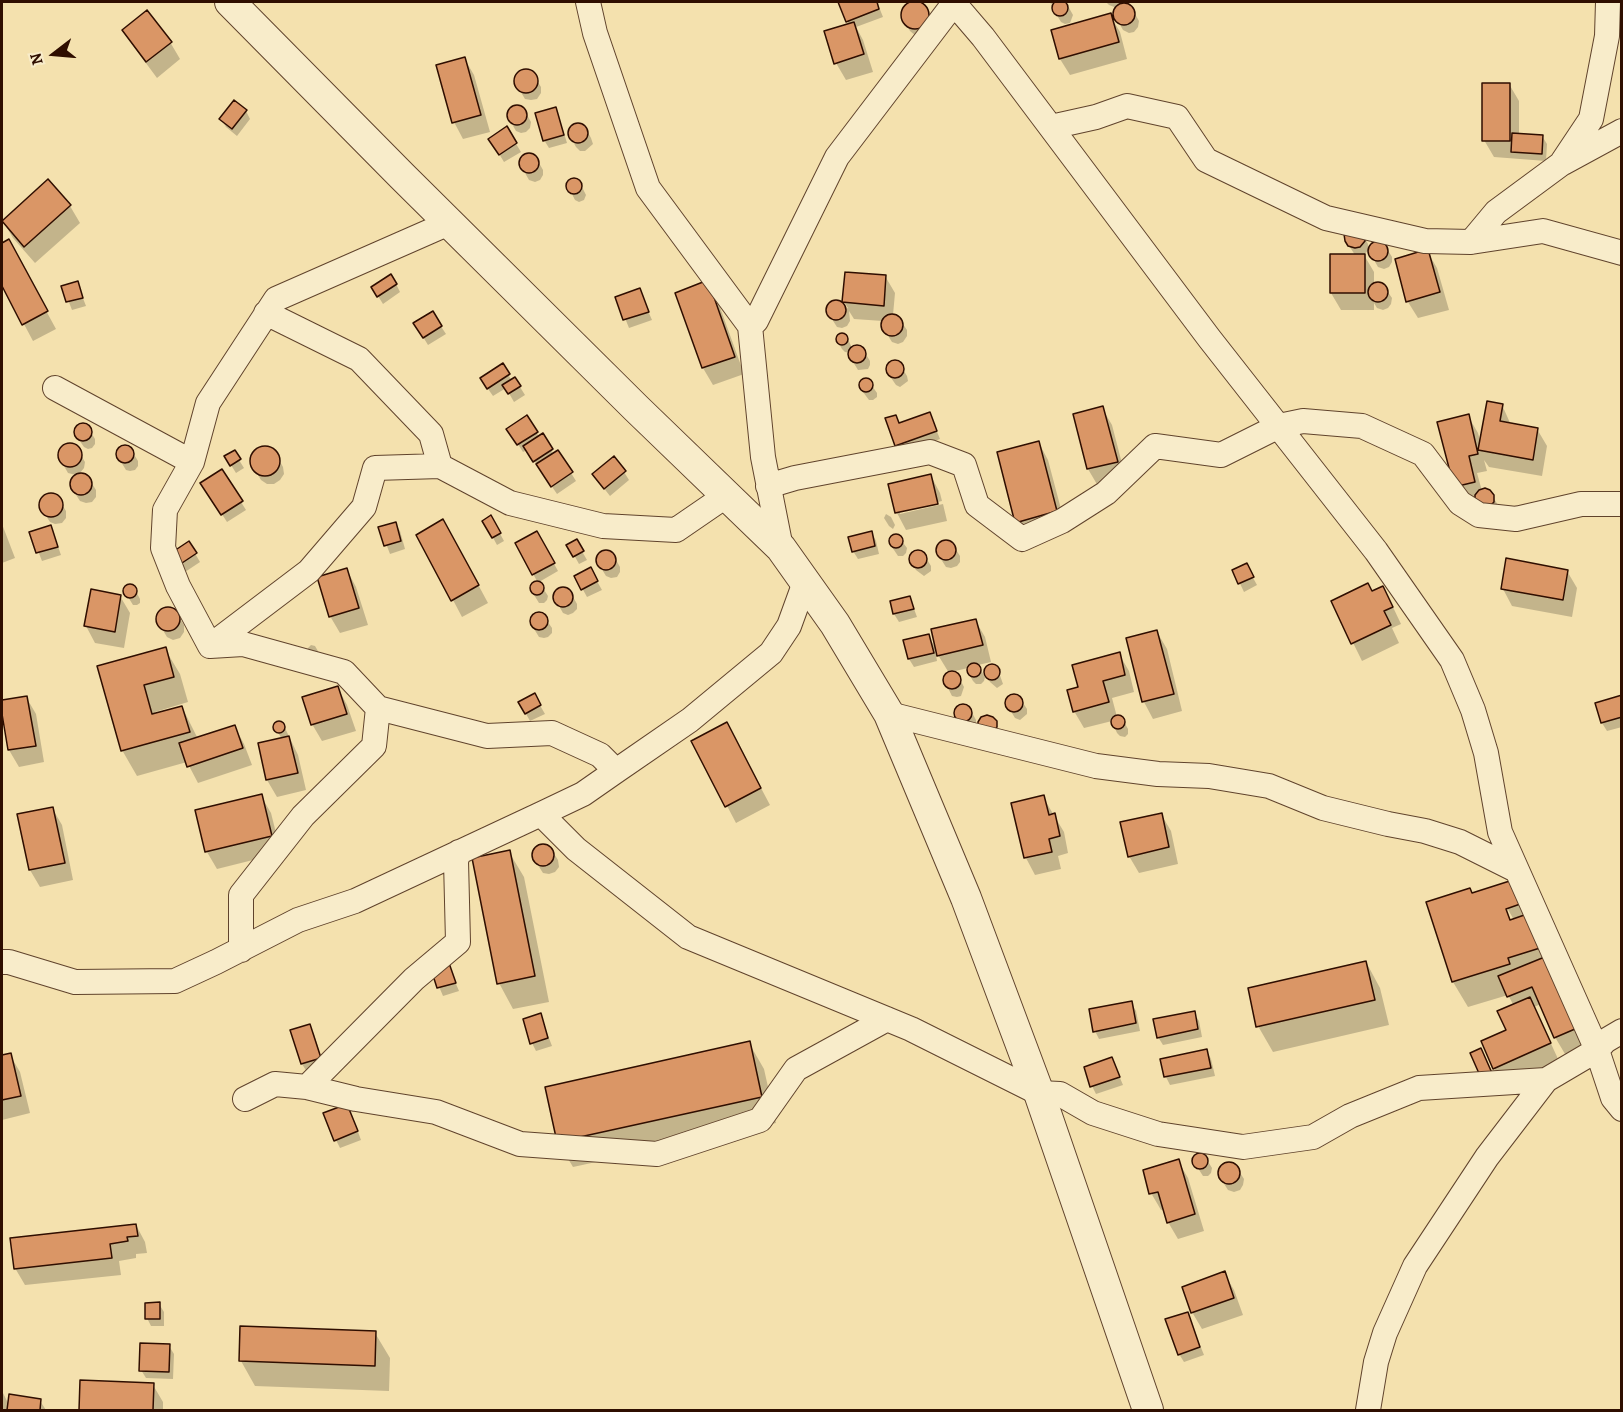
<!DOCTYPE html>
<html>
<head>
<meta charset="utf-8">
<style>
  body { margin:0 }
  #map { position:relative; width:1623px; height:1412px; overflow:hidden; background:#f4e1ae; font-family:Alegreya,serif }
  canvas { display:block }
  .frame { position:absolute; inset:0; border:3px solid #2f0e00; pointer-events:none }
  .north { position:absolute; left:24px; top:24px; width:60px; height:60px; -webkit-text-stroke:4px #f8ecca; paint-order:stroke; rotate:254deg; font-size:16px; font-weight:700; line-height:24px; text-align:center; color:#2f0e00 }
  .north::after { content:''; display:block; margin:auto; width:21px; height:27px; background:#2f0e00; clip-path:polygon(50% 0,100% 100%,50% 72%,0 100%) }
</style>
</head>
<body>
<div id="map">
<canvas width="1623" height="1412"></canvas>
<div class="frame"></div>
<div class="north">N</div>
</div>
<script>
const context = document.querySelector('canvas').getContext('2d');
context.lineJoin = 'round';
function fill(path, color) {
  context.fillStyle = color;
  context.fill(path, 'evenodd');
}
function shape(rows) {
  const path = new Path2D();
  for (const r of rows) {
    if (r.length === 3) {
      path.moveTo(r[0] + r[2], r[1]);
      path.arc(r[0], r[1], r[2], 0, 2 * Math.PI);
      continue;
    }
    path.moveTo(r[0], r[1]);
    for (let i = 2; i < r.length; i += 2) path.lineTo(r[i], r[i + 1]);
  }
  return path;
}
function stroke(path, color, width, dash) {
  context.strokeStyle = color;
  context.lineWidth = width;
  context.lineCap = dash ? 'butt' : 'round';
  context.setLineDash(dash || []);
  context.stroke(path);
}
fill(shape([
  [839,2,877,2,883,17,856,27,863,40,873,72,846,80,836,63,826,32,849,25],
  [914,2,920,2,931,16,916,36,910,31,902,16,903,9,907,4],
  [1048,2,1063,2,1068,6,1073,15,1070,23,1065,24,1061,22,1053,9,1054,5],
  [1106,2,1127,2,1125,4,1131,7,1139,21,1138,27,1134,32,1129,33,1123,30,1115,16,1117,8,1109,5],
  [1110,15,1120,32,1127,59,1070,75,1060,59],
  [124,31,170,42,180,59,157,78,134,47],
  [464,58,474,75,490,132,463,139,454,122],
  [526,70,532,73,541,87,541,93,537,99,531,100,525,99,516,84,516,78,520,72],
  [1509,84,1519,101,1519,135,1542,136,1547,144,1546,161,1494,157,1484,140],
  [518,106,523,108,531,122,530,128,526,132,521,133,516,131,508,117,508,111,512,107],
  [555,109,559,117,567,143,549,148,544,140],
  [246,111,250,119,237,136,226,127,221,119],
  [576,125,582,125,586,129,591,138,593,144,585,151,580,151,576,147,571,138,570,132,572,127],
  [507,129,521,152,504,162,490,139],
  [529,154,535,156,543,170,543,175,540,180,535,182,529,180,521,166,524,155],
  [574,180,579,181,586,195,584,200,579,202,575,200,568,186,569,182],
  [48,181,70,206,80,223,35,263,13,238,3,221],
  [1360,230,1368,244,1368,249,1373,243,1378,241,1384,244,1392,257,1392,262,1389,267,1384,269,1378,267,1370,253,1370,248,1364,255,1374,272,1374,284,1378,283,1383,285,1392,298,1391,304,1388,308,1383,310,1377,308,1374,303,1374,310,1341,310,1331,293,1355,255,1346,241],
  [8,241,56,329,33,341,2,283,2,245],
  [1427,251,1437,268,1449,310,1418,318,1408,302,1396,260],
  [885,276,895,293,893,315,898,317,907,330,907,336,903,342,898,344,892,342,883,328,883,321,854,319,849,311,850,321,847,326,842,328,837,327,828,313,828,308,831,303,835,301,841,303,846,309,848,308,844,302],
  [708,282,717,299,744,374,713,385,703,368],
  [77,283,86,306,72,310,63,287],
  [396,284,400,292,383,304,373,288],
  [639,290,652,320,629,328,617,298],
  [432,313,446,334,428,345,420,332],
  [840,334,844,334,847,337,852,348,857,346,862,348,870,361,870,365,868,369,858,370,850,357,850,353,845,352,842,349,837,340,837,336],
  [894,361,899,363,907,376,908,381,900,387,896,385,887,372,887,367],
  [502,365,512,381,515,379,525,395,514,402,506,388,493,396,486,386],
  [864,380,868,380,877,393,877,397,873,400,869,400,860,388,860,383],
  [1502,405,1511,425,1537,429,1547,446,1542,476,1489,467,1484,460,1487,471,1477,473,1482,491,1489,491,1498,505,1498,510,1494,514,1455,487,1468,416,1478,433,1481,444],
  [1102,408,1112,425,1126,479,1098,486,1088,469,1074,415],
  [527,417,539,437,542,435,554,455,558,452,576,481,557,494,527,450,523,452,508,429],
  [896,417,900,424,933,422,940,439,901,453,896,445],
  [83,424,87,426,95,439,95,444,92,448,88,449,84,447,75,434,78,426],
  [1039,443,1048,460,1066,528,1026,539,1016,522],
  [70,445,76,447,85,462,84,468,80,473,87,476,96,490,96,497,92,502,86,503,80,501,71,487,71,480,76,475,68,473,60,459,60,452,64,447],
  [125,446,130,448,138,461,138,466,135,470,130,471,126,470,118,457,121,448],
  [261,448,268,448,274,451,283,467,284,474,280,480,274,484,267,484,261,480,252,465,252,458,255,452],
  [234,452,244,468,236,473,226,457],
  [624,472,629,480,610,496,599,482],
  [931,476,940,493,942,501,900,511,900,514,943,504,947,521,906,530,897,513,890,485],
  [207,491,241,502,246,510,227,522],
  [51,494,57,497,66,511,66,518,62,523,55,524,50,522,41,508,41,501,45,496],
  [886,514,891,517,895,525,893,529,889,526,884,518],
  [491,517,504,541,497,545,484,521],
  [395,523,400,531,405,549,390,554,380,528],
  [2,524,15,558,2,563],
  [51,527,61,555,42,561,31,533],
  [537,533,558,571,539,582,548,596,547,600,544,603,539,603,531,590,532,586,538,583,517,544],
  [872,533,876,541,879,554,858,559,853,551],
  [894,536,898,536,907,548,906,553,903,556,898,556,890,544,890,539],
  [453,538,488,603,462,617,453,600],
  [576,541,587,560,579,564,569,546],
  [945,541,951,542,960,556,960,562,957,566,951,568,946,567,937,553,937,547,941,543],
  [189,543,200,562,185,572,173,553],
  [606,551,612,553,620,567,620,572,617,577,611,578,606,576,598,563,598,557,601,553],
  [918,551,923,553,931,566,931,571,924,576,916,570,911,562,911,557],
  [1246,565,1257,585,1244,592,1234,571],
  [590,569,602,590,587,597,576,577],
  [347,570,356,587,368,625,340,633,330,616],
  [1567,571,1577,588,1572,617,1512,606,1503,589],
  [128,586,133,586,140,599,140,603,137,605,133,605,125,592,125,588],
  [563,588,569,590,577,604,577,609,573,613,568,615,563,613,555,599,555,594],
  [1372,593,1392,605,1401,624,1392,628,1399,643,1362,661,1333,602],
  [120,596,130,613,124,648,95,643,86,626],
  [910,598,917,617,899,622,894,614],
  [169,608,175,611,184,625,184,632,180,638,173,640,167,637,158,622,158,615,162,610],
  [539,613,543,615,552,628,552,633,548,637,544,638,539,637,531,624,534,615],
  [975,620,985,637,991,662,978,665,985,677,984,681,981,684,976,684,973,681,968,672,968,668,951,672,957,674,964,687,961,696,957,697,952,696,945,682,945,678,949,673,935,650,937,661,914,667,909,659,928,635,936,649],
  [1157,632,1167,649,1182,711,1153,719,1144,702,1128,639],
  [311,645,315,646,322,658,307,651,308,648],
  [165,649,180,674,188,702,155,712,156,714,182,707,198,739,235,727,244,744,252,765,198,783,187,762,137,776,122,750,99,667],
  [1119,654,1129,671,1134,692,1112,698,1117,717,1123,720,1128,729,1128,734,1125,737,1120,736,1117,733,1112,721,1084,728,1074,711,1079,688],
  [988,667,997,667,1003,684,997,688,990,682,986,674],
  [338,688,347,705,356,731,322,741,312,724],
  [534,695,545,714,530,721,520,703],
  [1014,695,1019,697,1027,709,1027,714,1020,720,1015,718,1007,705,1010,697],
  [1622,696,1622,727,1607,731,1602,723,1597,704],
  [26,697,36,714,44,762,19,767,9,750,2,702],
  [962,705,971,711,976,720,976,725,957,720,955,711],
  [278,722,284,726,298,755,306,790,277,797,267,780,259,744,282,739,275,728],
  [693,741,736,741,770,805,736,823],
  [261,796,271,813,281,853,217,869,207,852,197,811],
  [1043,797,1064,832,1068,853,1058,856,1061,869,1035,875,1026,858,1013,804],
  [52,808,62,825,73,880,40,887,30,870,19,815],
  [1161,814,1171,831,1178,864,1139,873,1129,856],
  [543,845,549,846,558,860,559,867,555,872,549,874,543,873,534,859,533,852,537,847],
  [509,852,524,877,549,1002,513,1009,499,983],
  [1518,880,1590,1043,1565,1054,1555,1037,1541,1004,1534,1007,1559,1061,1504,1085,1494,1068,1508,1031,1514,1006,1508,995,1468,1007,1453,982,1428,903,1472,895],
  [1506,906,1514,920,1511,920,1503,907],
  [1366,962,1380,988,1389,1025,1273,1052,1258,1026],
  [448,965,459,991,443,996,432,970],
  [1131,1003,1136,1011,1140,1031,1099,1039,1095,1031],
  [1194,1013,1199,1021,1202,1037,1163,1045,1158,1037],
  [540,1015,552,1046,536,1051,532,1043],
  [309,1026,314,1034,324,1066,307,1072,302,1064],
  [749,1043,764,1069,776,1123,573,1167,558,1142],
  [1207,1051,1211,1059,1215,1076,1170,1085,1166,1077,1162,1060],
  [10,1055,20,1072,30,1113,2,1120,2,1057],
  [1112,1059,1123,1085,1096,1094,1092,1086],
  [351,1113,361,1140,340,1148,336,1140],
  [1199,1154,1204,1155,1212,1168,1211,1173,1208,1176,1203,1176,1194,1162,1195,1158],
  [1178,1161,1188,1178,1204,1231,1178,1239,1168,1222,1164,1209,1161,1210,1151,1193],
  [1229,1163,1235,1165,1244,1179,1243,1185,1240,1190,1234,1192,1228,1190,1219,1176,1219,1170,1223,1164],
  [136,1225,145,1242,147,1253,136,1254,136,1258,119,1261,121,1275,25,1285,15,1268],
  [1224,1273,1234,1290,1243,1315,1202,1329,1192,1312],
  [159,1304,164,1312,164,1326,151,1326,147,1318],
  [1187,1313,1204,1355,1184,1362,1179,1354],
  [375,1333,390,1358,389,1391,255,1386,241,1361],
  [169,1346,174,1354,173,1379,146,1378,141,1370],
  [82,1381,153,1385,163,1402,163,1410,80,1410],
  [2,1391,9,1405,40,1401,46,1410,2,1410]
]), '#0003');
const building = shape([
  [1060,8,8],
  [915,15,14],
  [838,2,877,2,879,9,846,22,838,2],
  [1124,14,11],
  [147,10,172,42,146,62,122,30,147,10],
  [1111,13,1119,42,1059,59,1051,30,1111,13],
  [854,22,864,54,834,64,824,31,854,22],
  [465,57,481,115,452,123,436,65,465,57],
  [526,81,12],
  [1482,83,1510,83,1510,141,1482,141,1482,83],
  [234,100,247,110,232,129,219,119,234,100],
  [517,115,10],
  [556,107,564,135,543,141,535,113,556,107],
  [578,133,10],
  [507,126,517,143,499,155,488,139,507,126],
  [1512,133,1543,135,1542,154,1511,152,1512,133],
  [529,163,10],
  [574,186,8],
  [48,179,71,205,24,247,2,221,48,179],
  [1344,234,1364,234,1365,241,1360,247,1355,248,1348,246,1345,241,1344,234],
  [9,239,48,311,22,325,2,286,2,243,9,239],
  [1378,251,10],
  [1428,249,1440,292,1406,302,1395,259,1428,249],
  [1330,254,1365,254,1365,293,1330,293,1330,254],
  [845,272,886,275,884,306,842,302,845,272],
  [391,274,397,284,377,297,371,287,391,274],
  [708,280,735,357,702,368,675,293,708,280],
  [78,281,83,298,66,302,61,286,78,281],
  [1378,292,10],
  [640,288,649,312,623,320,615,297,640,288],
  [836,310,10],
  [433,311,442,326,423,338,413,323,433,311],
  [892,325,11],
  [842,339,6],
  [857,354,9],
  [895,369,9],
  [503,363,510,374,487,389,480,378,503,363],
  [515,377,521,386,508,394,502,385,515,377],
  [866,385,7],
  [1487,401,1503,404,1500,421,1538,428,1533,460,1478,450,1487,401],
  [1103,406,1118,462,1087,469,1073,414,1103,406],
  [930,412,937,431,895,446,885,418,896,415,899,423,930,412],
  [1469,414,1478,454,1469,456,1475,482,1454,487,1437,422,1469,414],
  [527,415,538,432,517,445,506,429,527,415],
  [83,432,9],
  [543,433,553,449,533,462,523,446,543,433],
  [1039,441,1057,511,1015,523,997,452,1039,441],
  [70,455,12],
  [125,454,9],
  [265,461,15],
  [235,450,241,459,230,466,224,456,235,450],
  [558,450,573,472,551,487,536,464,558,450],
  [614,456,626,471,604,489,592,474,614,456],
  [222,469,243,501,221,515,200,483,222,469],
  [81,484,11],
  [931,474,938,504,895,513,888,484,931,474],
  [1485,488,1490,490,1494,495,1494,502,1490,506,1475,501,1475,495,1479,490,1485,488],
  [51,505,12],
  [491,515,501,533,492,538,482,521,491,515],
  [443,519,479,585,451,601,416,535,443,519],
  [396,522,401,541,384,546,378,527,396,522],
  [51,525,58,547,36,553,29,532,51,525],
  [537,531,555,563,532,575,515,543,537,531],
  [872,531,875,546,852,552,848,537,872,531],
  [896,541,7],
  [577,539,584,551,573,557,566,545,577,539],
  [946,550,10],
  [189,541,197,553,179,565,171,553,189,541],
  [606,560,10],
  [918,559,9],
  [1506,558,1568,570,1563,600,1501,589,1506,558],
  [1247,563,1254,577,1238,584,1232,570,1247,563],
  [591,567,598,581,581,590,574,576,591,567],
  [347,568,359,608,329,617,317,577,347,568],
  [537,588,7],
  [1368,583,1372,591,1383,586,1393,607,1384,611,1391,625,1351,644,1331,601,1368,583],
  [130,591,7],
  [563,597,10],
  [91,589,121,595,115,632,84,626,91,589],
  [910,596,914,609,893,614,890,601,910,596],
  [168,619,12],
  [539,621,9],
  [976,619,983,645,937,656,931,629,976,619],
  [1157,630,1174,694,1142,702,1126,638,1157,630],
  [929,634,934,653,908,659,903,640,929,634],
  [166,647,174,677,144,685,152,714,182,706,190,732,121,751,97,666,166,647],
  [1120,652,1125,675,1103,681,1109,702,1073,712,1067,690,1078,687,1072,665,1120,652],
  [974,670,7],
  [992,672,8],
  [952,680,9],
  [338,686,347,714,311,725,302,697,338,686],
  [535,693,541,705,525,714,518,702,535,693],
  [1014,703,9],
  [1622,695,1622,717,1601,723,1595,703,1622,695],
  [27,696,36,746,8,750,2,714,2,700,27,696],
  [963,713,9],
  [1118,722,7],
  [987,715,993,717,997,721,997,727,993,732,978,728,978,722,981,717,987,715],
  [279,727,6],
  [727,722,761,788,725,807,691,741,727,722],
  [235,725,243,748,187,767,179,743,235,725],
  [289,736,298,773,266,780,258,743,289,736],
  [262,794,272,836,205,852,195,810,262,794],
  [1044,795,1049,815,1055,813,1060,836,1049,839,1052,852,1024,858,1011,803,1044,795],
  [53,807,65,863,29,870,17,814,53,807],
  [1162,813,1169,847,1128,857,1120,822,1162,813],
  [543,855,11],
  [510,850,535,976,497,984,472,858,510,850],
  [1519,878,1526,902,1506,909,1510,920,1530,913,1540,948,1508,958,1510,964,1452,982,1426,902,1470,888,1472,893,1519,878],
  [1552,954,1582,1026,1554,1038,1532,987,1507,997,1498,976,1552,954],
  [1366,961,1375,1000,1256,1027,1248,988,1366,961],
  [449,963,456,983,437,988,431,969,449,963],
  [1530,997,1551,1043,1493,1069,1481,1041,1506,1030,1497,1011,1530,997],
  [1132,1001,1136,1023,1093,1032,1089,1009,1132,1001],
  [1195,1011,1198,1029,1157,1038,1153,1019,1195,1011],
  [541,1013,548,1038,530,1044,523,1019,541,1013],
  [310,1024,321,1058,301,1064,290,1030,310,1024],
  [750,1041,762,1097,557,1142,545,1087,750,1041],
  [1481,1048,1492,1073,1481,1078,1470,1053,1481,1048],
  [1207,1049,1211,1068,1164,1077,1160,1059,1207,1049],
  [11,1053,21,1096,2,1100,2,1055,11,1053],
  [1112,1057,1120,1077,1090,1087,1084,1067,1112,1057],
  [347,1104,358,1131,334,1141,323,1113,347,1104],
  [1200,1161,8],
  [1179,1159,1195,1214,1167,1223,1158,1192,1149,1194,1143,1170,1179,1159],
  [1229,1173,11],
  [136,1224,138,1236,127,1237,128,1241,110,1244,112,1258,14,1269,10,1238,136,1224],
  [1225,1271,1234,1298,1191,1313,1182,1287,1225,1271],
  [160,1302,160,1319,145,1319,145,1303,160,1302],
  [1188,1312,1200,1347,1178,1355,1165,1319,1188,1312],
  [240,1326,376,1331,375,1366,239,1361,240,1326],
  [140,1343,170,1344,169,1372,139,1371,140,1343],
  [80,1380,154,1383,153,1410,79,1410,80,1380],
  [9,1394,41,1399,40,1410,7,1410,9,1394]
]);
fill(building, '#da9666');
stroke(building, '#2f0e00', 1.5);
const minor = shape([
  [588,2,595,33,648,188,750,326,763,457,781,548],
  [953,2,983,37,1209,338,1376,551,1452,660,1473,710,1486,753,1500,832,1597,1050,1613,1098,1622,1109],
  [1051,127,1096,117,1127,106,1177,117,1206,160,1326,218,1425,241,1471,242,1496,212,1561,164,1591,119,1607,36,1608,2],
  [1563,163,1622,131],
  [449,223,276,299,208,403,192,462,165,510,163,548,178,586,210,646,243,644,344,672,378,708,487,736,552,733,600,755,616,771],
  [1471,242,1543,231,1622,253],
  [266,313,359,359,431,434,440,466],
  [750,326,756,321,837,157,955,2],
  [55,388,192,462],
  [768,486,795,478,930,452,964,465,977,505,1022,539,1062,521,1106,493,1155,446,1221,455,1279,426,1303,421,1362,426,1423,454,1460,503,1479,515,1516,519,1581,504,1622,504],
  [210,646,309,571,364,507,375,468,440,466,510,503,603,526,676,530,727,495],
  [889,714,1096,766,1158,774,1209,776,1269,786,1323,808,1388,824,1425,831,1460,842,1516,870],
  [541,814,576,849,688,937,911,1029,1039,1093,1060,1094,1093,1113,1158,1134,1243,1147,1313,1137,1350,1116,1419,1088,1546,1080],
  [241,950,241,895,303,816,374,746,378,708],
  [2,962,9,962,75,982,175,981,216,962,298,920,355,901,541,814,583,794,616,771,690,720,771,653,789,626,805,582],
  [307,1087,414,979,458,942,456,861,459,852],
  [245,1099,275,1084,307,1087,356,1099,436,1112,520,1144,657,1154,760,1120,796,1069,887,1019],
  [1368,1410,1376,1362,1385,1333,1415,1266,1487,1157,1546,1080,1597,1050,1605,1041,1622,1031]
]);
const tertiary = shape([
  [230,2,402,176,636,408,781,548,835,624,889,714,966,898,1039,1093,1148,1410]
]);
stroke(minor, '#60432c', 26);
stroke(tertiary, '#60432c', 32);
stroke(minor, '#f8ecca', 24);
stroke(tertiary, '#f8ecca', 30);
</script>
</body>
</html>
